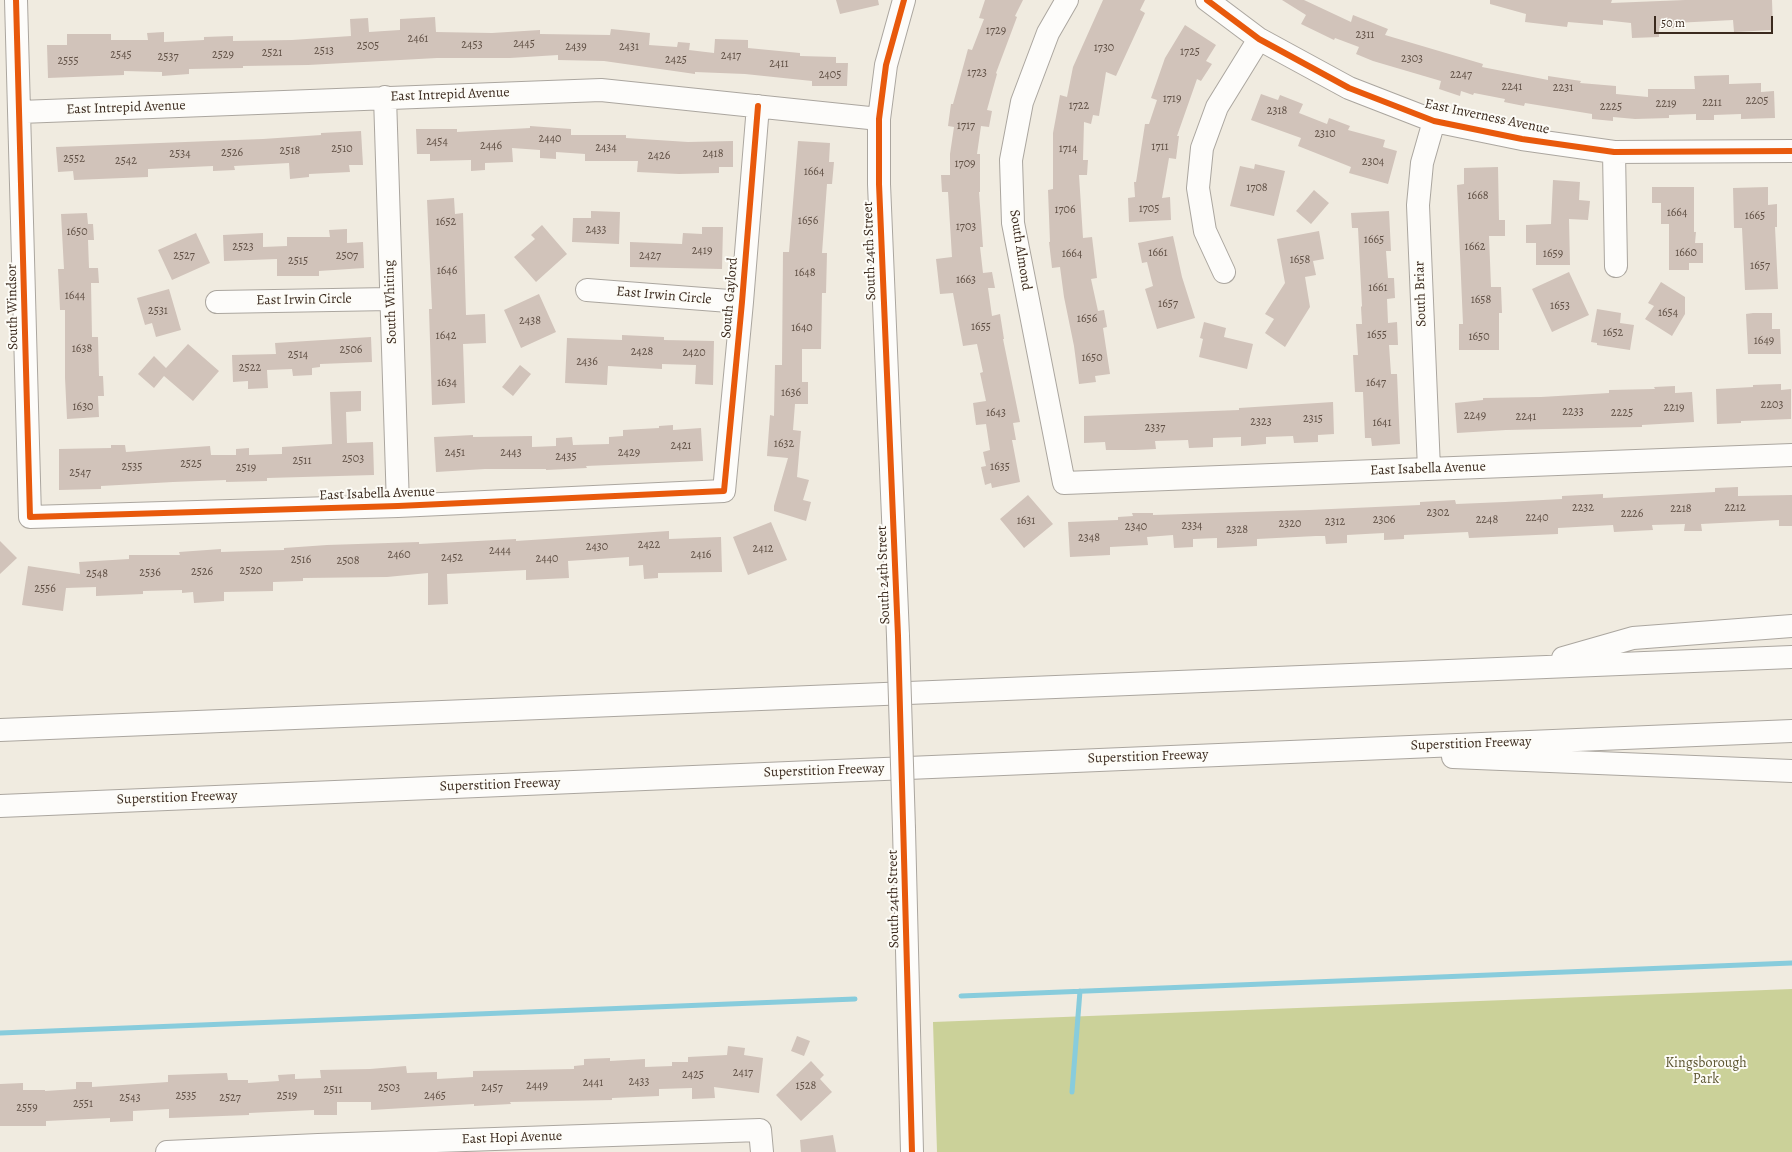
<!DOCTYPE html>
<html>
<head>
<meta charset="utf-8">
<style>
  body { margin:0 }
  #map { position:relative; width:1792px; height:1152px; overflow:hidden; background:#f0ebe0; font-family:Alegreya,serif }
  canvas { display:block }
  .scale { position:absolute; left:1654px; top:16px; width:119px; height:18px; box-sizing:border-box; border:2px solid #3b2a1e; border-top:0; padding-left:5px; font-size:12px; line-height:14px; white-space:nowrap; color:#3b2a1e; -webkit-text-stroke:3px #fdfcf7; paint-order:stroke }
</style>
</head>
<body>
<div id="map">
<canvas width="1792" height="1152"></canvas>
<div class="scale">50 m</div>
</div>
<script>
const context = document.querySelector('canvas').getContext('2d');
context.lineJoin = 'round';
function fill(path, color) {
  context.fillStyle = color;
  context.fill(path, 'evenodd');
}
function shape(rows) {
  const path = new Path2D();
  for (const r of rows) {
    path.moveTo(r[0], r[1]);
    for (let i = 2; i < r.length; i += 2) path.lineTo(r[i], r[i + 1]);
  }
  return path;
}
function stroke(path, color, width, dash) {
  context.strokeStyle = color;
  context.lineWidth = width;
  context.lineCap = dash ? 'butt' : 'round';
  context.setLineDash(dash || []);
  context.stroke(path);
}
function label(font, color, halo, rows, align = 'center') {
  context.font = font + ' Alegreya,serif';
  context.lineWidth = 4;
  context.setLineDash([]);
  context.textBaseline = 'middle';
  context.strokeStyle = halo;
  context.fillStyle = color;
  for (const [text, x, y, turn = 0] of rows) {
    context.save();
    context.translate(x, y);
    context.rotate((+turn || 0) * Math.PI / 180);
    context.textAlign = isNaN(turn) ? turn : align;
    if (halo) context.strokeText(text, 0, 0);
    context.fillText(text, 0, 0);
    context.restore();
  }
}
fill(shape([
  [1792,989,1792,1152,937,1152,933,1022]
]), '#cbd199');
stroke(shape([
  [961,996,1792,963],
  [0,1033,855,999],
  [1072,1092,1080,991]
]), '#88ccdc', 5);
fill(shape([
  [836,0,878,0,879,5,840,14],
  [985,0,1023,0,1015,16,1017,17,996,73,997,74,987,110,992,111,989,127,981,126,977,154,980,154,980,192,979,192,983,247,980,247,983,273,992,272,995,288,988,288,992,316,1000,314,1004,339,1003,339,1020,422,1013,423,1016,440,1012,440,1020,482,992,488,991,483,985,485,981,467,986,466,983,452,990,450,986,424,976,425,973,403,986,401,980,373,983,372,977,344,963,346,953,293,940,294,936,259,952,257,948,192,942,192,941,175,950,175,950,154,954,127,948,126,951,104,953,104,968,49,972,50,984,19,979,18],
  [1103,0,1145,0,1140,10,1145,13,1116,76,1106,72,1099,116,1093,115,1091,124,1084,122,1083,160,1088,160,1087,175,1079,175,1083,238,1092,237,1097,278,1091,279,1098,311,1104,310,1107,327,1103,328,1110,374,1095,376,1096,382,1079,384,1074,346,1064,297,1060,267,1052,268,1049,242,1050,242,1048,190,1053,189,1053,133,1060,95,1067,97,1073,67],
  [1282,0,1304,0,1351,22,1353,15,1388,29,1385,35,1483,64,1482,67,1548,80,1548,76,1581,81,1580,83,1616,86,1616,94,1648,97,1648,89,1695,89,1694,76,1729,75,1729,84,1761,83,1761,92,1774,91,1775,118,1741,119,1741,114,1714,115,1714,120,1696,120,1696,114,1669,115,1669,118,1635,119,1613,117,1613,121,1592,119,1592,114,1525,103,1524,106,1504,102,1505,99,1474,93,1473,95,1461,91,1460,96,1439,89,1441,81,1373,61,1356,54,1359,47,1335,38,1334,40,1301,24,1306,15],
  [1490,0,1612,0,1611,3,1685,0,1772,0,1773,30,1734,32,1733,20,1675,23,1675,28,1659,28,1659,37,1632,38,1631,23,1603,20,1603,25,1568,22,1567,27,1525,22,1526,14,1490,4],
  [435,17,436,32,492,33,540,30,540,34,610,35,611,29,650,33,649,45,677,47,678,42,690,43,689,50,714,53,715,39,748,40,748,48,800,53,800,56,836,57,836,63,848,63,847,86,812,86,812,81,745,74,695,72,695,74,604,61,558,60,558,55,510,58,437,58,308,65,243,66,243,68,189,69,189,74,162,76,162,72,124,71,124,75,48,78,47,45,67,45,67,34,111,34,111,40,148,40,147,33,164,32,164,42,204,40,204,37,233,36,233,41,292,40,351,36,350,19,368,18,369,32,400,30,400,19],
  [1185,25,1216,45,1206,61,1212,64,1201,81,1197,79,1177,136,1179,136,1176,159,1169,158,1162,198,1170,197,1171,220,1129,222,1128,198,1135,197,1134,182,1136,182,1145,124,1149,124,1157,100,1151,98,1165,58],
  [1261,94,1278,100,1280,95,1303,104,1299,113,1327,124,1329,118,1350,126,1348,130,1385,140,1383,147,1397,151,1388,184,1349,173,1351,167,1298,146,1301,138,1251,120],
  [530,126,571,129,571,135,626,135,626,138,688,142,733,141,733,167,719,167,719,173,679,174,637,172,638,161,585,161,585,154,556,152,556,159,540,158,540,150,512,148,513,162,485,163,485,170,471,171,471,160,430,161,430,154,417,154,416,129,457,129,457,132,530,128],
  [361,131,363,165,349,165,350,172,309,174,309,177,290,179,289,163,234,166,235,170,213,171,213,166,148,169,148,177,74,180,73,171,58,172,56,147,263,139,321,135,321,133],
  [798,141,830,143,829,162,834,162,832,184,827,184,822,253,827,253,826,293,822,293,821,349,802,349,802,382,808,382,808,404,795,404,793,430,801,431,797,477,809,480,803,500,811,502,806,521,774,511,774,506,788,458,767,456,770,415,774,416,775,365,782,365,783,252,789,252],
  [1255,164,1285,171,1274,216,1230,206,1240,166,1254,169],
  [1498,167,1499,220,1505,220,1505,236,1489,236,1491,287,1501,287,1502,313,1499,313,1499,350,1459,350,1459,324,1463,324,1457,185,1464,184,1464,168],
  [1553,180,1580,182,1579,200,1590,201,1588,220,1569,219,1570,265,1536,265,1536,243,1526,243,1526,225,1551,224],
  [1652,187,1694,187,1694,232,1696,232,1695,243,1703,243,1703,263,1689,263,1689,270,1669,270,1669,224,1661,224,1661,203,1652,203],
  [1768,187,1768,205,1777,204,1777,227,1775,227,1778,289,1745,290,1742,228,1734,228,1733,188],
  [1314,190,1329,203,1311,224,1296,211],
  [454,198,455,214,463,213,466,315,485,314,486,343,463,344,465,403,432,405,429,309,432,309,427,200],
  [591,211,620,212,619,244,572,242,573,218,591,218],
  [1389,211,1391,251,1386,251,1388,278,1394,278,1395,298,1387,299,1388,323,1397,322,1398,345,1389,345,1391,374,1397,374,1400,444,1372,446,1371,438,1365,438,1363,392,1355,392,1353,355,1358,355,1356,324,1362,324,1361,307,1362,306,1358,228,1352,228,1351,213],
  [87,213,88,224,93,224,94,240,88,240,89,268,98,268,99,283,91,283,92,337,98,337,99,376,103,376,104,396,98,396,99,417,67,419,65,378,65,310,60,310,58,269,64,269,61,214],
  [542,225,567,254,536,282,514,257,535,239,531,235],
  [702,227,723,227,722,269,630,267,630,242,682,244,683,233,702,234],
  [347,229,347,243,363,242,364,268,319,271,319,276,277,276,277,259,224,261,223,235,263,233,263,247,287,246,287,237,330,237,329,230],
  [1319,231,1324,259,1313,261,1316,275,1305,277,1310,307,1285,347,1265,333,1274,319,1265,314,1285,283,1277,239],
  [196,233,210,263,172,280,158,250],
  [1173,236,1182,277,1195,318,1157,329,1145,289,1153,286,1147,262,1142,263,1138,243],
  [1569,272,1589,315,1552,332,1532,289],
  [1661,282,1685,297,1685,314,1672,336,1645,319,1654,306,1648,303],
  [169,289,181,330,156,337,152,323,145,325,137,298],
  [539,294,556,332,521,348,504,310],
  [1597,309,1621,313,1620,323,1634,325,1630,350,1597,345,1597,343,1591,342],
  [1753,313,1772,313,1772,329,1780,329,1781,354,1748,354,1746,314],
  [1204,322,1226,328,1224,337,1253,344,1247,369,1199,357,1203,339,1200,338],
  [622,335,664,337,664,340,714,341,713,385,695,384,696,365,662,364,662,369,608,366,607,385,565,383,567,338,622,340],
  [371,337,372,362,320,364,320,367,312,368,312,375,293,376,292,369,267,370,268,388,248,389,248,381,233,382,232,355,276,354,275,343],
  [188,344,219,371,193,401,164,376,154,388,138,374,154,356,166,368],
  [520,365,531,374,513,396,502,387],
  [1781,384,1781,390,1791,389,1791,419,1741,421,1741,423,1717,424,1716,389,1753,387,1753,385],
  [1675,386,1675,393,1692,392,1694,422,1642,425,1642,427,1506,430,1457,433,1455,403,1483,400,1483,398,1541,397,1609,393,1609,390,1655,389,1654,387],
  [361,391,361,411,346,412,347,443,373,442,374,475,267,478,267,481,226,482,226,480,173,482,101,486,101,489,59,490,59,449,111,448,111,445,125,445,126,452,210,446,211,455,236,455,236,449,249,448,249,455,282,454,282,447,332,444,330,392],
  [1333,402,1334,434,1318,435,1318,442,1294,443,1293,436,1266,437,1266,444,1241,446,1241,437,1213,438,1213,447,1189,448,1188,440,1155,441,1156,449,1135,450,1106,450,1105,442,1084,443,1084,416,1239,410,1239,408],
  [673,425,673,430,701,428,703,461,586,466,587,468,546,470,546,469,485,469,436,472,434,437,473,435,473,437,532,436,532,447,556,446,556,438,572,437,573,445,609,444,609,437,623,436,623,430,659,428,659,426],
  [1738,487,1738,496,1792,495,1792,526,1779,526,1779,520,1701,524,1702,531,1684,531,1685,524,1652,525,1653,530,1614,532,1613,525,1558,528,1558,534,1469,538,1468,532,1404,535,1404,539,1384,540,1384,533,1347,535,1347,543,1326,544,1325,536,1316,536,1257,539,1257,546,1217,548,1217,538,1193,539,1193,547,1174,548,1173,535,1147,537,1148,545,1110,547,1110,555,1070,557,1068,522,1118,520,1118,517,1133,516,1132,513,1153,513,1153,515,1309,510,1420,505,1420,502,1455,500,1456,504,1505,502,1562,499,1562,496,1603,494,1603,498,1715,492,1715,488],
  [1028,495,1053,524,1024,548,1000,519],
  [771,522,787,560,748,575,733,537],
  [669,531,669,539,721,537,722,572,658,573,658,578,644,579,643,565,629,566,629,557,568,561,569,578,526,580,526,570,447,574,448,604,428,605,428,573,387,577,303,578,303,581,273,582,273,591,224,592,224,601,194,603,193,592,182,593,182,590,143,591,143,594,96,596,96,587,66,588,63,611,22,605,28,566,80,574,79,562,129,559,129,555,180,555,179,552,221,549,221,552,284,550,284,548,327,545,419,542,419,544,516,539,516,541],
  [0,541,17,558,0,574],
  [797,1036,810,1041,804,1056,791,1051],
  [728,1046,745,1048,744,1055,763,1058,759,1093,714,1087,715,1098,692,1099,692,1088,659,1089,659,1096,612,1098,612,1100,510,1102,511,1104,474,1106,474,1104,371,1110,371,1102,337,1102,337,1115,314,1115,314,1110,249,1113,249,1115,169,1118,169,1109,133,1111,133,1121,110,1122,110,1118,46,1121,46,1126,0,1126,0,1084,23,1083,23,1090,45,1090,45,1091,76,1089,76,1082,92,1082,92,1087,168,1082,168,1075,227,1073,228,1080,248,1080,248,1083,279,1081,278,1075,295,1074,295,1079,321,1078,320,1070,370,1069,406,1066,407,1073,437,1072,437,1079,473,1077,473,1071,574,1069,574,1066,584,1065,584,1059,610,1058,610,1061,645,1059,645,1067,672,1066,672,1062,688,1062,688,1057,727,1055],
  [811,1061,824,1075,820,1079,832,1092,801,1121,776,1095],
  [833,1135,836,1152,801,1152,800,1140]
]), '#d1c3ba');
const minor = shape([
  [16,0,30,517,398,506,724,491,742,302,758,106],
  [1067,0,1048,33,1022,102,1011,160,1013,223,1064,483,1792,455],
  [1207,0,1259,39,1349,88,1434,121,1522,139,1614,152,1792,151],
  [385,97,398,506],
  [20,112,601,90,879,119],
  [1614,152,1616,266],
  [1224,272,1205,231,1198,188,1202,148,1217,107,1259,39],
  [587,290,742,302],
  [217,302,390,299],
  [1429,469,1418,205,1422,163,1434,121],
  [898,636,879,184,879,119,886,65,904,0],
  [904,829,912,1152],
  [167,1152,318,1145,760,1130,762,1152]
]);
const highway = shape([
  [1563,658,1633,638,1792,626],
  [0,730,1792,657],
  [1453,757,1792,771],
  [0,806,1792,731]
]);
stroke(minor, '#aba69f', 24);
stroke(highway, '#aba69f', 24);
stroke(minor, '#fdfcfa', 22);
stroke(highway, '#fdfcfa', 22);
const minorBridge = shape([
  [898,636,904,829]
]);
stroke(minorBridge, '#aba69f', 24, []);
stroke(minorBridge, '#fdfcfa', 22);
stroke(shape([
  [16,0,30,517,398,506,724,491,742,302,758,106],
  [904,0,886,65,879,119,879,184,898,636,912,1152],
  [1207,0,1259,39,1349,88,1434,121,1522,139,1614,152,1792,151]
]), '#e8590c', 6);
label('12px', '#605045', null, [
  ["1729",996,31],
  ["2311",1365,35],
  ["2461",418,39],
  ["2445",524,44],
  ["2453",472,45],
  ["2505",368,46],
  ["2439",576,47],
  ["2431",629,47],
  ["1730",1104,48],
  ["2513",324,51],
  ["1725",1190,52],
  ["2521",272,53],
  ["2545",121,55],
  ["2529",223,55],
  ["2417",731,56],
  ["2537",168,57],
  ["2303",1412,59],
  ["2425",676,60],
  ["2555",68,61],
  ["2411",779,64],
  ["1723",977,73],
  ["2405",830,75],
  ["2247",1461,75],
  ["2241",1512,87],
  ["2231",1563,88],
  ["1719",1172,99],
  ["2205",1757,101],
  ["2211",1712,103],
  ["2219",1666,104],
  ["1722",1079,106],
  ["2225",1611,107],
  ["2318",1277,111],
  ["1717",966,126],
  ["2310",1325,134],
  ["2440",550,139],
  ["2454",437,142],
  ["2446",491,146],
  ["1711",1160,147],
  ["2434",606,148],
  ["2510",342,149],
  ["1714",1068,149],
  ["2518",290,151],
  ["2526",232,153],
  ["2534",180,154],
  ["2418",713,154],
  ["2426",659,156],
  ["2552",74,159],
  ["2542",126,161],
  ["2304",1373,162],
  ["1709",965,164],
  ["1664",814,172],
  ["1708",1257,188],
  ["1668",1478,196],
  ["1705",1149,209],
  ["1706",1065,210],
  ["1664",1677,213],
  ["1665",1755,216],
  ["1656",808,221],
  ["1652",446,222],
  ["1703",966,227],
  ["2433",596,230],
  ["1650",77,232],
  ["1665",1374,240],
  ["2523",243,247],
  ["1662",1475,247],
  ["2419",702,251],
  ["1661",1158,253],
  ["1660",1686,253],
  ["1664",1072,254],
  ["1659",1553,254],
  ["2527",184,256],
  ["2507",347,256],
  ["2427",650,256],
  ["1658",1300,260],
  ["2515",298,261],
  ["1657",1760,266],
  ["1646",447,271],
  ["1648",805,273],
  ["1663",966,280],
  ["1661",1378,288],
  ["1644",75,296],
  ["1658",1481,300],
  ["1657",1168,304],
  ["1653",1560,306],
  ["2531",158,311],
  ["1654",1668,313],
  ["1656",1087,319],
  ["2438",530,321],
  ["1655",981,327],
  ["1640",802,328],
  ["1652",1613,333],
  ["1655",1377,335],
  ["1642",446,336],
  ["1650",1479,337],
  ["1649",1764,341],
  ["1638",82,349],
  ["2506",351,350],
  ["2428",642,352],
  ["2420",694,353],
  ["2514",298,355],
  ["1650",1092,358],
  ["2436",587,362],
  ["2522",250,368],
  ["1634",447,383],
  ["1647",1376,383],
  ["1636",791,393],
  ["2203",1772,405],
  ["1630",83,407],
  ["2219",1674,408],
  ["2233",1573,412],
  ["1643",996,413],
  ["2225",1622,413],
  ["2249",1475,416],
  ["2241",1526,417],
  ["2315",1313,419],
  ["2323",1261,422],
  ["1641",1382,423],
  ["2337",1155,428],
  ["1632",784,444],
  ["2421",681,446],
  ["2451",455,453],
  ["2443",511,453],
  ["2429",629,453],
  ["2435",566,457],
  ["2503",353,459],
  ["2511",302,461],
  ["2525",191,464],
  ["2535",132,467],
  ["1635",1000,467],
  ["2519",246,468],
  ["2547",80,473],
  ["2232",1583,508],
  ["2212",1735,508],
  ["2218",1681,509],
  ["2302",1438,513],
  ["2226",1632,514],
  ["2240",1537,518],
  ["2306",1384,520],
  ["2248",1487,520],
  ["1631",1026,521],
  ["2312",1335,522],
  ["2320",1290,524],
  ["2334",1192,526],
  ["2340",1136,527],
  ["2328",1237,530],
  ["2348",1089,538],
  ["2422",649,545],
  ["2430",597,547],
  ["2412",763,549],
  ["2444",500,551],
  ["2460",399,555],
  ["2416",701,555],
  ["2452",452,558],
  ["2440",547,559],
  ["2516",301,560],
  ["2508",348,561],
  ["2520",251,571],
  ["2526",202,572],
  ["2536",150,573],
  ["2548",97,574],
  ["2556",45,589],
  ["2417",743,1073],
  ["2425",693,1075],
  ["2433",639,1082],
  ["2441",593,1083],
  ["2449",537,1086],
  ["1528",806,1086],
  ["2503",389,1088],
  ["2457",492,1088],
  ["2511",333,1090],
  ["2535",186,1096],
  ["2519",287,1096],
  ["2465",435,1096],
  ["2543",130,1098],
  ["2527",230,1098],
  ["2551",83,1104],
  ["2559",27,1108]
]);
label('14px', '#3b2a1e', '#fdfcf7', [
  ["East Intrepid Avenue",450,95,-2],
  ["East Intrepid Avenue",126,108,-2],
  ["East Inverness Avenue",1487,117,12],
  ["South Almond",1020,250,81],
  ["South 24th Street",870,251,-92],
  ["South Briar",1421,294,-92],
  ["East Irwin Circle",664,296,5],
  ["South Gaylord",730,298,-85],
  ["East Irwin Circle",304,300,-1],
  ["South Whiting",391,302,-92],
  ["South Windsor",13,307,-91],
  ["East Isabella Avenue",1428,469,-2],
  ["East Isabella Avenue",377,494,-2],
  ["South 24th Street",884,575,-92],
  ["Superstition Freeway",1471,744,-2],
  ["Superstition Freeway",1148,757,-2],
  ["Superstition Freeway",824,771,-2],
  ["Superstition Freeway",500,785,-2],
  ["Superstition Freeway",177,798,-2],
  ["South 24th Street",894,899,-91],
  ["East Hopi Avenue",512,1138,-2]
]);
label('14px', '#5d5632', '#fdfcf7', [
  ["Kingsborough",1706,1064],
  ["Park",1706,1080]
]);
</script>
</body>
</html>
